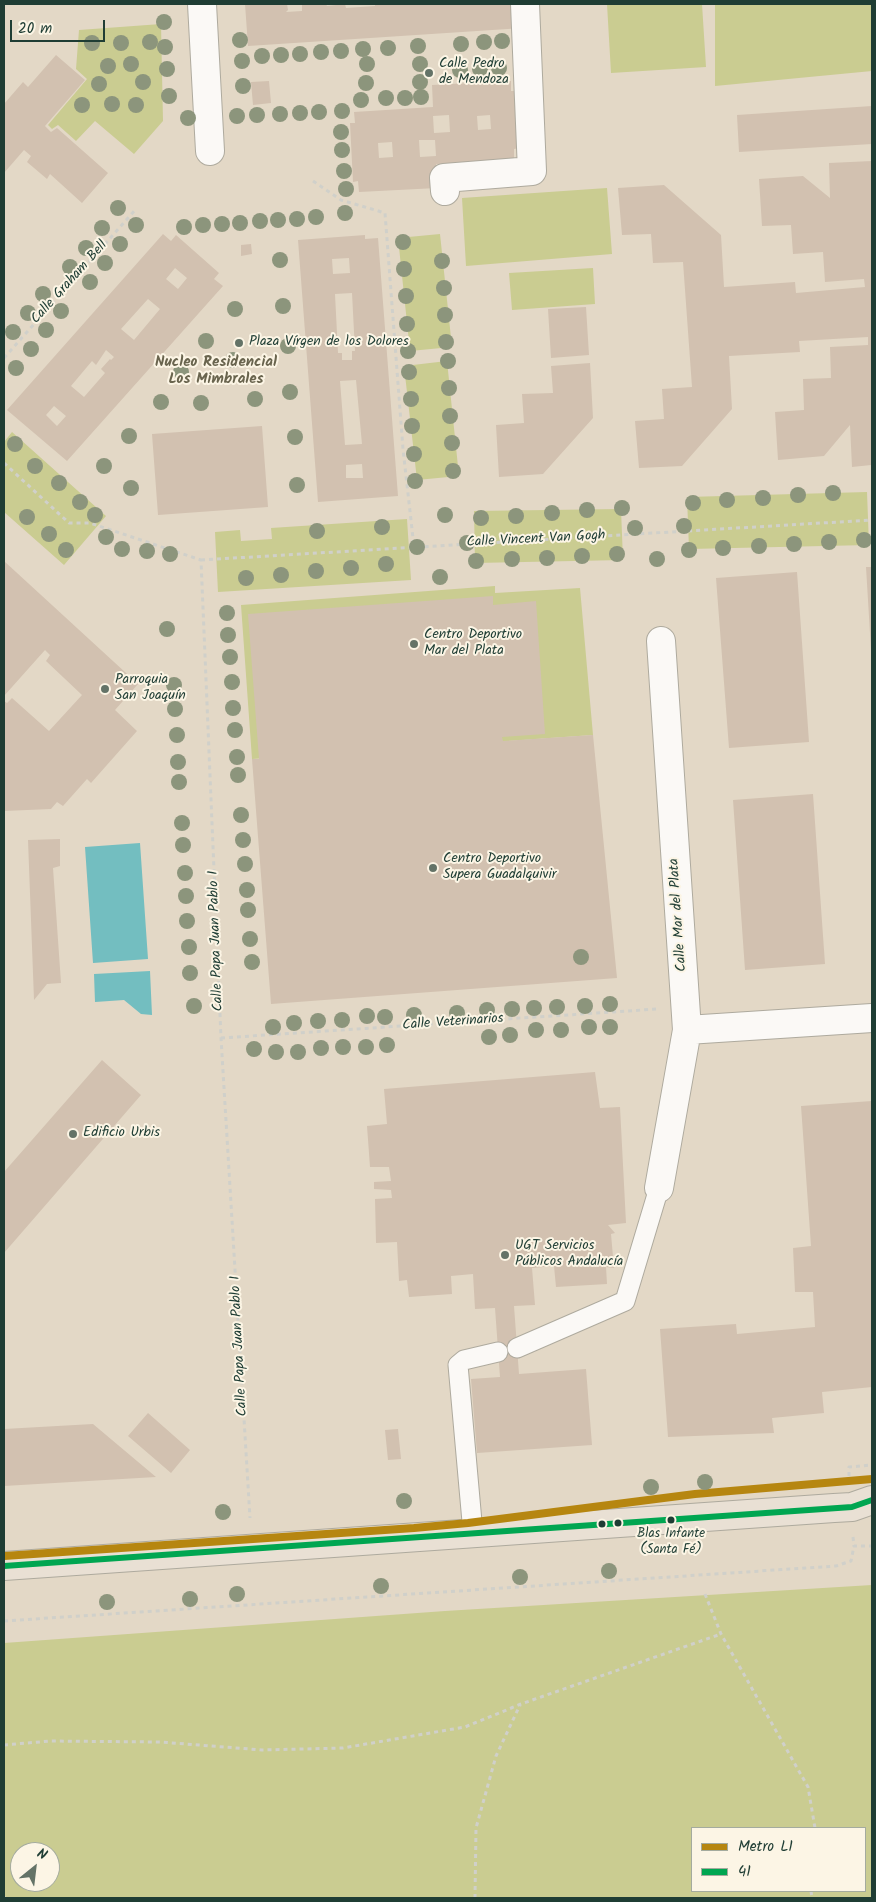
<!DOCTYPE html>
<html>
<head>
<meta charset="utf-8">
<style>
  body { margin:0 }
  #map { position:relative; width:876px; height:1902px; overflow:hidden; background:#e3d8c6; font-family:Kalam,sans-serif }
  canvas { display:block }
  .frame { position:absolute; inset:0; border:5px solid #1f3d34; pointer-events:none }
  .legend { position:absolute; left:691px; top:1827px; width:175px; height:65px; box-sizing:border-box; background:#fcf5e5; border:1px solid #a4ab9e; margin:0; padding:6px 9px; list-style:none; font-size:15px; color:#1f3d34 }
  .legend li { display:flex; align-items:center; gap:10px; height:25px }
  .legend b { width:25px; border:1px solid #a4ab9e }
  .north { position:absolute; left:10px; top:1842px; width:50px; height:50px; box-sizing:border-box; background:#fcf5e5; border:1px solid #a4ab9e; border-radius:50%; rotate:29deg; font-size:14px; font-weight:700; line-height:20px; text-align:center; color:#1f3d34 }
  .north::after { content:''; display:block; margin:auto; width:18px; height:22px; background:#647367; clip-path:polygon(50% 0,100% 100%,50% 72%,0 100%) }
  .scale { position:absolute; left:10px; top:20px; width:95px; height:22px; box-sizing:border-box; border:2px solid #1f3d34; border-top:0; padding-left:6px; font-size:15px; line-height:18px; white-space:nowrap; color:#1f3d34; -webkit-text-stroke:4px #fcf5e5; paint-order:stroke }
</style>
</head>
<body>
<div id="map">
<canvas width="876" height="1902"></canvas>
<div class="frame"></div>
<ul class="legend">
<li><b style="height:6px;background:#b68610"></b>Metro L1</li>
<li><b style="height:6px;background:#00a651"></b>41</li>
</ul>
<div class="north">N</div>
<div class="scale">20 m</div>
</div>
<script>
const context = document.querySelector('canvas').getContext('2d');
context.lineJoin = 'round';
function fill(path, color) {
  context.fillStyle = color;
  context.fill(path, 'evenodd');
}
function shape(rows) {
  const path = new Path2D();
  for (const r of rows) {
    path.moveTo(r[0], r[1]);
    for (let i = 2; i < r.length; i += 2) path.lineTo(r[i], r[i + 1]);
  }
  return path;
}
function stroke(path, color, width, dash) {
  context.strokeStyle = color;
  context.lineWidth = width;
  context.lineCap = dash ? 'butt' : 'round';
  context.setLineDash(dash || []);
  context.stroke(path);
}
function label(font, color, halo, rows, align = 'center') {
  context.font = font + ' Kalam,sans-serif';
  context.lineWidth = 4;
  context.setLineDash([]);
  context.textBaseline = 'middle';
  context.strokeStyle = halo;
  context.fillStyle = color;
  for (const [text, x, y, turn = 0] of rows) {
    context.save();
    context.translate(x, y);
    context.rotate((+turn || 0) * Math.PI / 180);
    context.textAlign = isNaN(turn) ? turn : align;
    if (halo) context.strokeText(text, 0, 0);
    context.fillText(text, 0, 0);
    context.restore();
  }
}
fill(shape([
  [607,4,702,4,706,67,611,73],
  [728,4,872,4,872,71,715,86,715,5],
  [161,24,163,121,134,154,95,121,76,141,58,125,52,129,48,125,87,79,76,69,79,30],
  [607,188,612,254,466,266,462,198],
  [440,234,452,347,410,351,398,238],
  [593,268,595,304,512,310,509,273],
  [447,361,459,476,417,480,404,366],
  [12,432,106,516,64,565,4,512,4,442],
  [867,492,869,545,689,549,687,497],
  [621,509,623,560,475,563,474,511],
  [407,519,411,580,218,592,215,532,240,530,241,541,272,539,271,528],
  [495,586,495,593,580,588,593,735,252,759,241,605],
  [872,1585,872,1898,4,1898,4,1643,445,1611],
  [692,1828,865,1828,865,1891,692,1891],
  [20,1852,50,1852,50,1882,20,1882]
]), '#cacc91');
fill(shape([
  [140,843,148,959,93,963,85,847],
  [150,971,152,1015,141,1014,124,1000,95,1002,94,974]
]), '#73bec0');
fill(shape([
  [245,4,287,4,288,10,286,12,302,11,302,4,326,4,327,6,345,4,346,8,375,6,375,4,521,4,523,28,248,46],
  [56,55,85,80,45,126,51,132,57,128,108,173,82,203,50,174,47,179,27,162,31,156,24,150,4,173,4,104,23,82,28,87],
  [269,81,271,103,253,105,251,82],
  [511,81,511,91,516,91,519,148,514,149,514,160,436,164,437,188,359,192,358,181,353,182,350,123,355,123,354,112,433,107,432,85],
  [449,115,450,132,434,133,433,116],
  [490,115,491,129,478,130,477,116],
  [419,140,435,140,436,156,420,157],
  [392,142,393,157,379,158,378,143],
  [872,106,872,144,739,152,737,115],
  [872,161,872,463,871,465,852,467,850,425,824,456,778,460,775,412,804,410,803,379,831,378,830,347,868,345,868,337,799,341,800,352,729,356,732,409,682,466,639,468,635,421,664,419,662,389,692,387,683,262,653,263,651,234,622,235,618,188,664,185,721,235,724,287,795,282,796,293,865,287,864,279,825,282,823,252,793,254,791,225,762,226,759,179,803,176,830,198,829,163],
  [163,234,171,241,176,235,219,273,214,279,223,286,67,461,7,410],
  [175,268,187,278,178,289,166,279],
  [148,299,160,309,134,340,121,329],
  [106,350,114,357,111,360,110,359,101,369,105,373,84,397,71,386,92,361,96,365],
  [54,406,66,416,57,426,46,415],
  [365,235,365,239,378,238,398,496,318,502,298,240],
  [349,258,350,273,333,274,332,259],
  [352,293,355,351,352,351,352,360,342,360,342,353,338,353,335,294],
  [356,380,362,444,345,445,340,381],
  [362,464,363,478,346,478,346,465],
  [251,244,252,254,241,256,241,245],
  [586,307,589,355,551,358,548,309],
  [590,363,593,418,543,474,499,477,496,425,524,423,522,394,553,393,551,366],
  [262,426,268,507,158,515,152,434],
  [4,561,138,684,115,710,137,731,91,783,87,779,63,806,57,802,51,809,4,811,4,701,7,703,12,698,49,731,82,695,46,661,50,655,45,650,4,696],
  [866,567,872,567,872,650,871,650],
  [797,572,809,742,729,748,716,578],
  [493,596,493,605,536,601,545,734,502,737,503,741,593,735,617,978,271,1004,252,759,259,759,248,614],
  [813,794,825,964,745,970,733,800],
  [60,839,60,866,53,868,61,983,47,984,34,1000,28,840],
  [102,1060,141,1095,4,1253,4,1172],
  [595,1072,600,1108,620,1107,626,1223,608,1225,615,1233,611,1234,614,1268,606,1267,607,1284,556,1287,554,1266,532,1268,535,1305,514,1306,519,1374,586,1369,592,1445,477,1453,471,1379,500,1377,495,1308,475,1309,473,1274,451,1276,452,1294,409,1297,407,1280,399,1281,397,1242,376,1243,375,1199,392,1198,391,1190,374,1189,374,1182,391,1181,389,1167,370,1167,367,1126,387,1124,384,1089],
  [872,1101,872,1387,822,1392,824,1413,772,1418,774,1433,668,1437,660,1329,736,1324,737,1334,815,1327,813,1292,795,1292,793,1248,811,1246,801,1106],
  [148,1413,190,1450,171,1473,128,1436],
  [93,1424,156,1477,4,1486,4,1429],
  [398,1429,401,1459,388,1460,385,1430]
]), '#d2c1b0');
const service = shape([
  [517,1348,625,1301,659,1188],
  [473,1533,458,1365,464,1360,498,1352]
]);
const pedestrian = shape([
  [445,191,444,178,532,171,525,4]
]);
const minor = shape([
  [202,4,210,151],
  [687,1030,872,1018],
  [659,1188,687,1030,661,641]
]);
const primary = shape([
  [4,1566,834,1508,852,1507,872,1500]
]);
stroke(service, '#aeaa9e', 21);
stroke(pedestrian, '#aeaa9e', 30);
stroke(minor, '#aeaa9e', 30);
stroke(primary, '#aeaa9e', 30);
stroke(shape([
  [313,181,341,200,385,213,403,449,414,547],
  [4,358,136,209],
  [4,463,69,523,90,523,201,560,221,1038,250,1518],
  [201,560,872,520],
  [221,1038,657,1009],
  [849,1476,849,1467,872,1465],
  [853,1537,854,1546,872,1546],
  [705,1594,721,1634,808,1787,815,1828],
  [4,1621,836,1566,851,1561,854,1546],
  [4,1745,50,1741,160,1742,262,1750,343,1748,465,1727,521,1704,721,1634],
  [811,1891,812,1898],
  [4,1897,5,1898],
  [475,1898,476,1828,496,1756,520,1705]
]), '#d0d0ca', 3, [4, 4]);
stroke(service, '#fbf9f6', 19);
stroke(pedestrian, '#fbf9f6', 28);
stroke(minor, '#fbf9f6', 28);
stroke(primary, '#e9e0d4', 28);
stroke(shape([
  [4,1566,852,1507,872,1500]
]), '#00a651', 6);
stroke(shape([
  [4,1556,414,1528,468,1523,695,1494,872,1479]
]), '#b68610', 8);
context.fillStyle = '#8c957c';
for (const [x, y] of [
  [164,22],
  [240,40],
  [502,41],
  [150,42],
  [484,42],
  [92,43],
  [121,43],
  [461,44],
  [418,46],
  [165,47],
  [388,48],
  [363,49],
  [341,51],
  [321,52],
  [300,54],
  [281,55],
  [262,56],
  [242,61],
  [131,64],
  [367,64],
  [420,64],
  [108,66],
  [499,68],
  [167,69],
  [480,69],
  [460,70],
  [143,82],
  [420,82],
  [366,83],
  [99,84],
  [243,86],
  [169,96],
  [421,97],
  [386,98],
  [405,98],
  [361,100],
  [112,104],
  [82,105],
  [136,105],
  [342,111],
  [319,112],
  [300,113],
  [280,114],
  [257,115],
  [237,116],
  [188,118],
  [341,132],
  [342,150],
  [344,171],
  [346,189],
  [118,208],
  [345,213],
  [316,217],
  [297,219],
  [278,220],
  [260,221],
  [240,223],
  [222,224],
  [136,225],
  [203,225],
  [184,227],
  [102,228],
  [403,242],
  [120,244],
  [86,248],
  [280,260],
  [442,261],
  [105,263],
  [70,267],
  [404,269],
  [90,282],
  [444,288],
  [43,294],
  [406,296],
  [283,306],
  [235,309],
  [61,311],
  [28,313],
  [445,315],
  [407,324],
  [46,330],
  [13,332],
  [206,341],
  [446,342],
  [288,346],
  [31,349],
  [408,351],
  [233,360],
  [448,361],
  [16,368],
  [181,372],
  [409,372],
  [449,388],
  [290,392],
  [255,399],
  [411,399],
  [161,402],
  [201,403],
  [450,416],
  [412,426],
  [129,436],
  [295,437],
  [452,443],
  [15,444],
  [414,454],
  [35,466],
  [104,466],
  [453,471],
  [415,481],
  [59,483],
  [297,485],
  [131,488],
  [833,493],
  [798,495],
  [763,498],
  [727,500],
  [80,502],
  [693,503],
  [622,508],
  [587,510],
  [552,513],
  [95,515],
  [445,515],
  [516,516],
  [27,517],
  [481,518],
  [684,526],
  [382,527],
  [635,528],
  [317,531],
  [49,534],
  [106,537],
  [864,540],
  [829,542],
  [467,543],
  [794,544],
  [759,546],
  [417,547],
  [723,548],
  [122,549],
  [66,550],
  [689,550],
  [147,551],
  [170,554],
  [617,554],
  [582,556],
  [547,558],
  [512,559],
  [657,559],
  [476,561],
  [386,564],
  [351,568],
  [316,571],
  [281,575],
  [440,577],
  [246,578],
  [227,613],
  [167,629],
  [228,635],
  [230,657],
  [232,682],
  [174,685],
  [233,708],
  [175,709],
  [235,730],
  [177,735],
  [237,757],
  [178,762],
  [238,775],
  [179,782],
  [241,815],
  [182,823],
  [243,840],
  [183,845],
  [245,864],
  [185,873],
  [247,890],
  [186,896],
  [248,910],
  [187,921],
  [250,939],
  [189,947],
  [581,957],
  [252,962],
  [190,973],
  [610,1004],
  [194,1006],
  [585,1006],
  [557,1007],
  [534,1008],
  [512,1009],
  [487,1010],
  [457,1013],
  [414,1015],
  [367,1016],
  [385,1017],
  [342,1020],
  [318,1021],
  [294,1023],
  [273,1027],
  [589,1027],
  [610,1027],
  [536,1030],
  [561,1030],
  [510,1035],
  [489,1037],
  [387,1045],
  [343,1047],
  [366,1047],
  [321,1048],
  [254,1049],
  [276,1052],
  [298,1052],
  [705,1482],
  [651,1487],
  [404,1501],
  [223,1512],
  [609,1571],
  [520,1577],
  [381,1586],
  [237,1594],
  [190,1599],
  [107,1602]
]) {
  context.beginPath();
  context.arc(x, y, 8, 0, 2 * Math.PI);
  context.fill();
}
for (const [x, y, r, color] of [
  [429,73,5,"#647367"],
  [239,343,5,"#647367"],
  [414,644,5,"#647367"],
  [105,689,5,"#647367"],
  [433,868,5,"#647367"],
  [73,1134,5,"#647367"],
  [505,1255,5,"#647367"],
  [671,1520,4.5,"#1f3d34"],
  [618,1523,4.5,"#1f3d34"],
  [602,1524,4.5,"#1f3d34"]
]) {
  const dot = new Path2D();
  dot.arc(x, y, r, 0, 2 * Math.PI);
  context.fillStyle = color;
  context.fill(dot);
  stroke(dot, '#fcf5e5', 2);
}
label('13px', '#1f3d34', '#fcf5e5', [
  ["Blas Infante",671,1535],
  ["(Santa Fé)",671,1551]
]);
label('14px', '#1f3d34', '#fcf5e5', [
  ["Calle Pedro",439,65],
  ["de Mendoza",439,81],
  ["Plaza Vírgen de los Dolores",249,343],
  ["Centro Deportivo",424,636],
  ["Mar del Plata",424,652],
  ["Parroquia",115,681],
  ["San Joaquín",115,697],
  ["Centro Deportivo",443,860],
  ["Supera Guadalquivir",443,876],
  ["Edificio Urbis",83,1134],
  ["UGT Servicios",515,1247],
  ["Públicos Andalucía",515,1263]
], 'left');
label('14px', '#1f3d34', '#fcf5e5', [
  ["Calle Graham Bell",70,283,-48],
  ["Calle Vincent Van Gogh",536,540,-3],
  ["Calle Mar del Plata",679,915,-94],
  ["Calle Papa Juan Pablo I",217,941,-92],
  ["Calle Veterinarios",453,1023,-4],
  ["Calle Papa Juan Pablo I",240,1346,-93]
]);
label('bold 15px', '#69644e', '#fcf5e5', [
  ["Nucleo Residencial",216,363],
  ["Los Mimbrales",216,380]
]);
</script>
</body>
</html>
